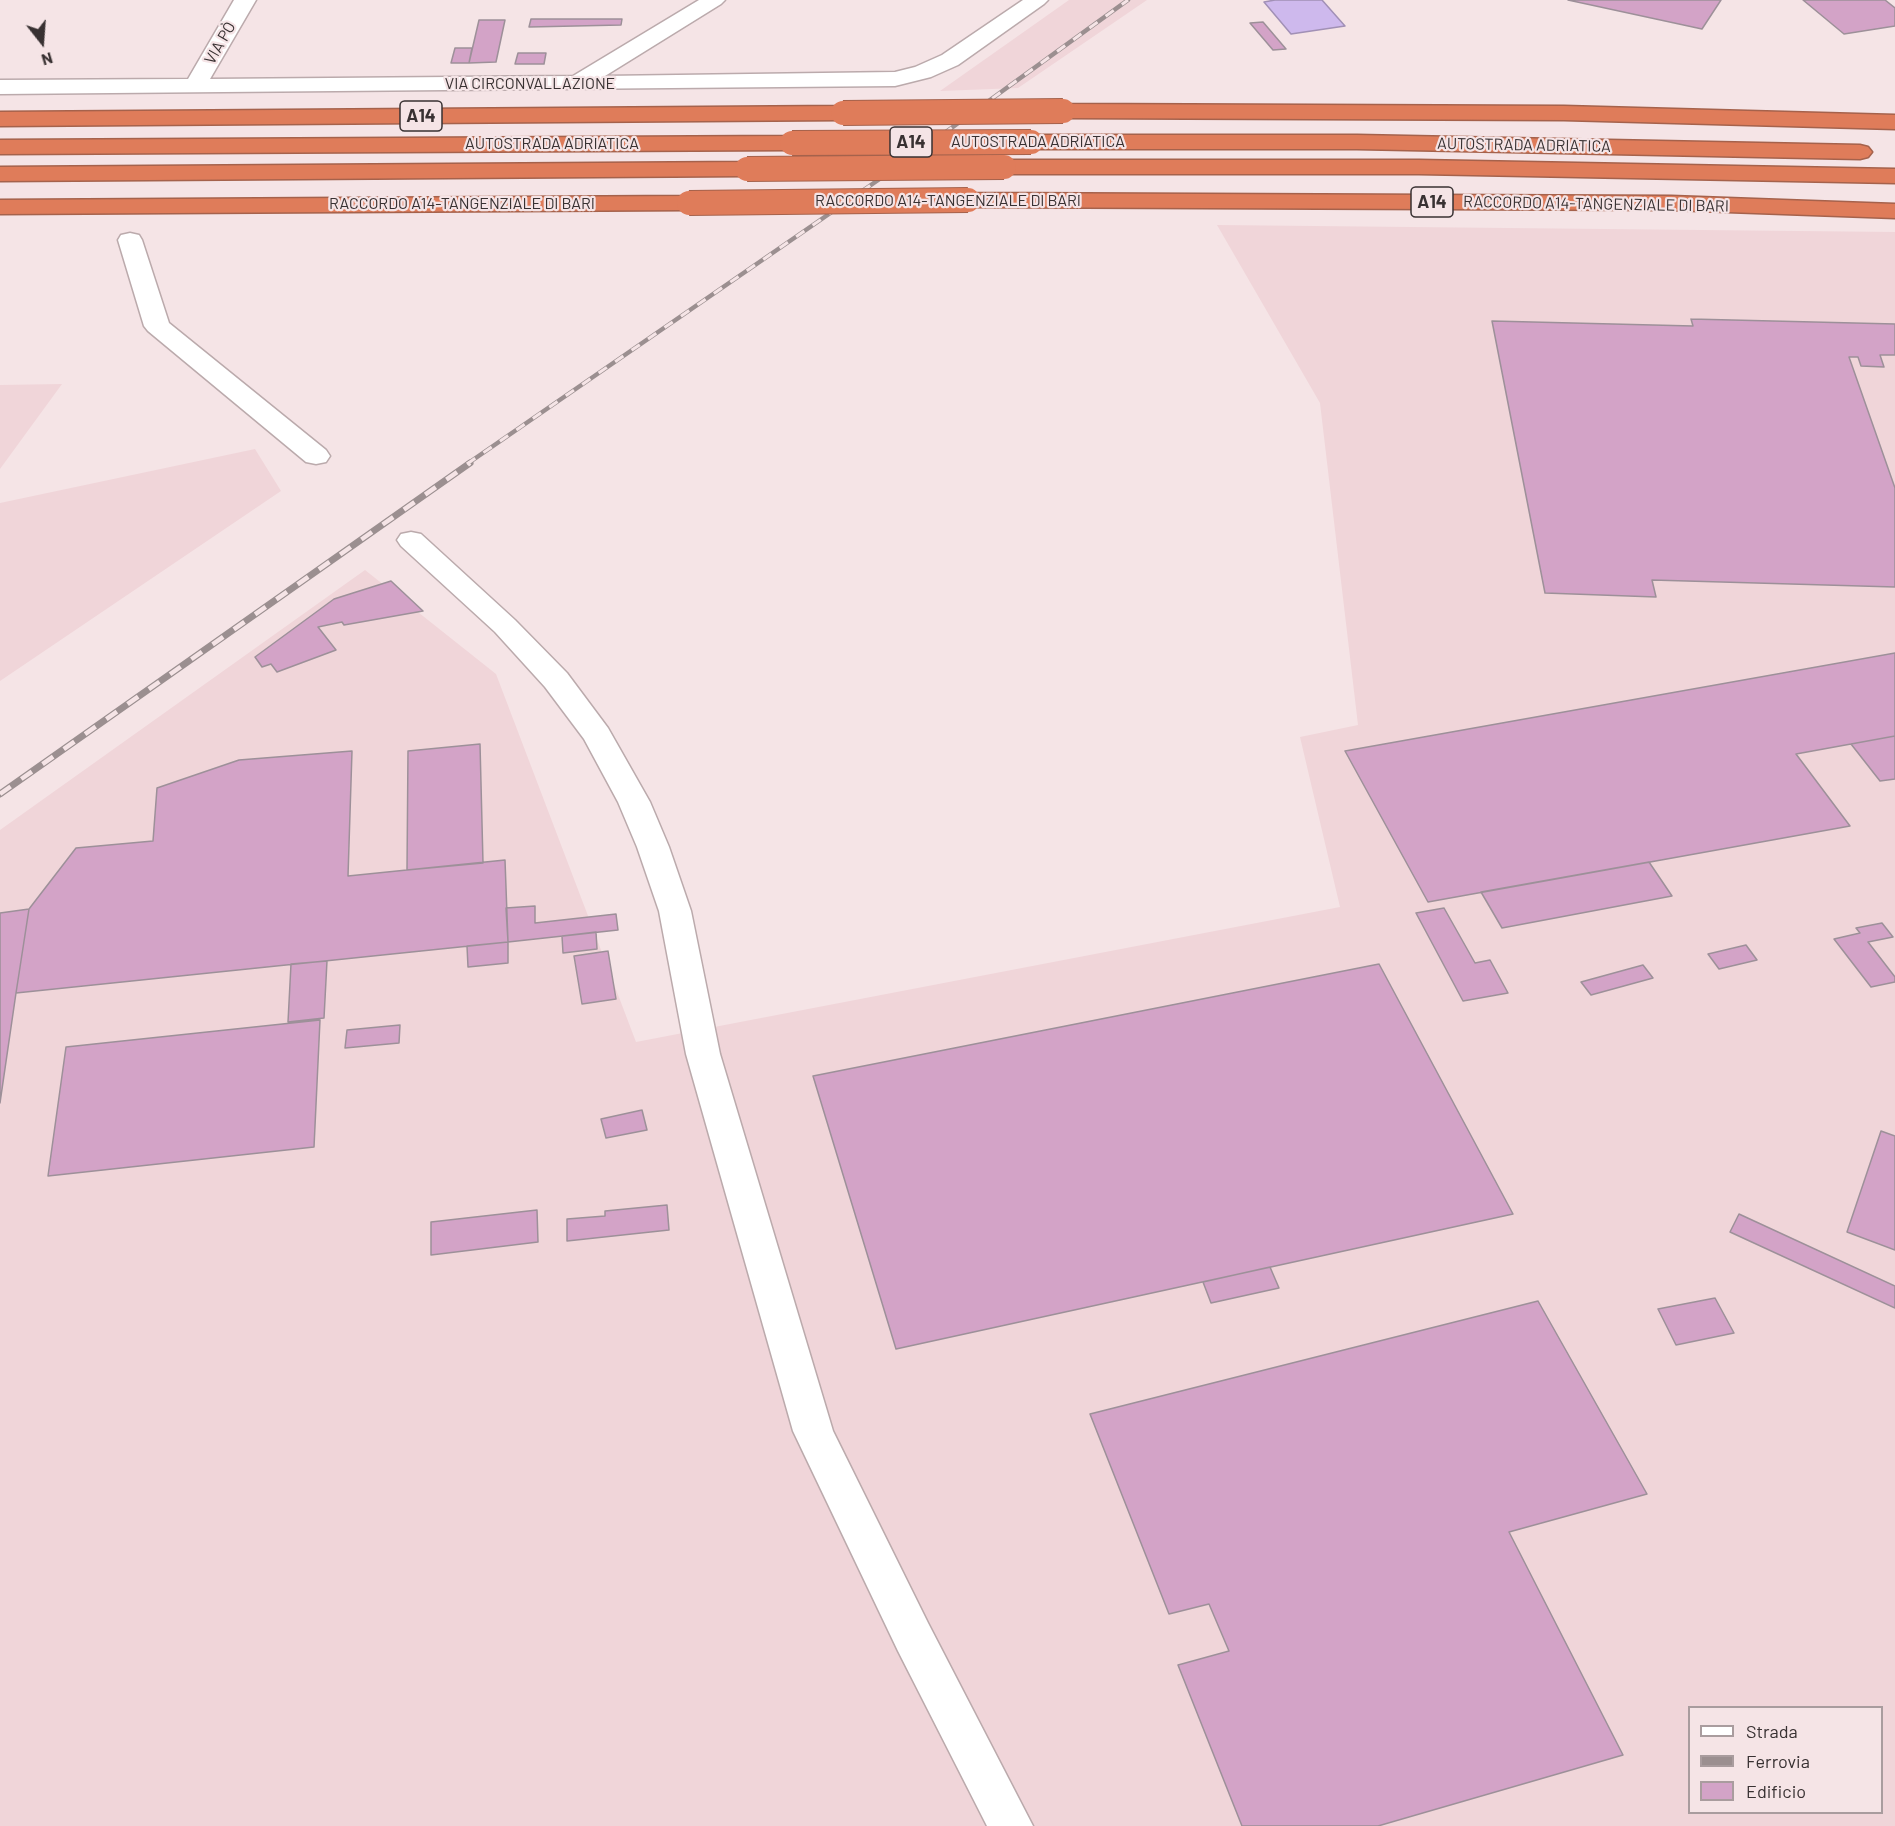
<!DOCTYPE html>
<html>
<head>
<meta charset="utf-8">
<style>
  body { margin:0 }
  #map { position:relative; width:1895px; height:1826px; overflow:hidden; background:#f5e4e6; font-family:Barlow,sans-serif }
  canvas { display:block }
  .legend { position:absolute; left:1688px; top:1706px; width:195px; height:108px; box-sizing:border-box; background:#f5e4e6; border:2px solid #a99c9e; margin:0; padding:8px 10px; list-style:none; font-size:18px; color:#383132 }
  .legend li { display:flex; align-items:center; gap:12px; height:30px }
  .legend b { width:30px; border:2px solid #a99c9e }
  .north { position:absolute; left:12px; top:12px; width:60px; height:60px; -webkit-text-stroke:4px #f5e4e6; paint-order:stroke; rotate:163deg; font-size:16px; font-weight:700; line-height:24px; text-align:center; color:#383132 }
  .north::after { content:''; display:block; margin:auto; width:21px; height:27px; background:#383132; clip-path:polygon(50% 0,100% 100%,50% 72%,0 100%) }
</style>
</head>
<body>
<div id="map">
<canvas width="1895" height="1826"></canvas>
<ul class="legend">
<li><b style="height:8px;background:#fff"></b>Strada</li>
<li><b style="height:8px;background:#9b8f90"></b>Ferrovia</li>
<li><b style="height:16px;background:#d3a3c7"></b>Edificio</li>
</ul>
<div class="north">N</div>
</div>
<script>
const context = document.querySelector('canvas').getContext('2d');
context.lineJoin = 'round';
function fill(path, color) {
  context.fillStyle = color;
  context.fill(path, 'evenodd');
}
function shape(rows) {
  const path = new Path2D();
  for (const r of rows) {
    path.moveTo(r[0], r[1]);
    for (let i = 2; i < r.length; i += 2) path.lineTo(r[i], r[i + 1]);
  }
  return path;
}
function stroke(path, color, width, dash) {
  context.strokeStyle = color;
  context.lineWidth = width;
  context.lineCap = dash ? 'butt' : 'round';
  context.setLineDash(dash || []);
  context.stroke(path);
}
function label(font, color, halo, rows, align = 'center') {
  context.font = font + ' Barlow,sans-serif';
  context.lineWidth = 4.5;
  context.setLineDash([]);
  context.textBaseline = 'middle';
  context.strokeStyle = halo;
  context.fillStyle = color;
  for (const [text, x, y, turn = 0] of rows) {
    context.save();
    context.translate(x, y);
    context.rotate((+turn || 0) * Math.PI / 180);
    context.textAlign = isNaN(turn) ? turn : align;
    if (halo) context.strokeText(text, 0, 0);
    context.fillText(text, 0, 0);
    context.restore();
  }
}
fill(shape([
  [1069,0,1147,0,1018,88,940,91],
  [1217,225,1895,232,1895,1826,0,1826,0,830,365,570,496,674,636,1042,1340,907,1300,737,1358,725,1320,403],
  [1690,1708,1882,1708,1882,1812,1690,1812],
  [62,384,0,469,0,385],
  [255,449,281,491,0,681,0,503]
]), '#f0d5d9');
const water = shape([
  [1275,0,1322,0,1345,26,1291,34,1264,2,1275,0]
]);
fill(water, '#ceb9ed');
stroke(water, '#a190b5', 1.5);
const building = shape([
  [1568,0,1721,0,1702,29,1568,0],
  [1803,0,1885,0,1895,8,1895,26,1844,34,1803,0],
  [531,19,622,19,621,25,529,27,531,19],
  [479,20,505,20,496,62,469,63,479,20],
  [1263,22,1286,49,1273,50,1250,23,1263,22],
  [455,48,472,48,469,63,451,63,455,48],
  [518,53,546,53,544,64,515,64,518,53],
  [1691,319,1895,324,1895,355,1880,355,1884,367,1861,366,1858,357,1849,357,1895,488,1895,587,1652,580,1656,597,1545,593,1492,321,1693,326,1691,319],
  [391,581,423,611,344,625,342,622,318,627,336,650,277,672,271,664,262,667,255,657,334,599,391,581],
  [1895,653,1895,736,1796,754,1850,826,1428,902,1345,751,1895,653],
  [1895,736,1895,779,1880,781,1851,744,1895,736],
  [480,744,483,863,407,870,408,751,480,744],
  [352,751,348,876,505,860,508,942,16,993,29,909,76,848,153,841,157,788,239,760,352,751],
  [1649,862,1672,896,1502,928,1481,892,1649,862],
  [535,906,535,923,616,914,618,930,508,942,506,908,535,906],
  [1444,908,1475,963,1490,960,1508,993,1463,1001,1416,913,1444,908],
  [29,909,16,993,0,1103,0,913,29,909],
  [1882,923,1893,937,1868,942,1895,977,1895,982,1871,987,1834,939,1860,933,1856,928,1882,923],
  [596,932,597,949,563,953,562,936,596,932],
  [508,942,508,963,468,967,467,946,508,942],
  [1746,945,1757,960,1719,969,1708,954,1746,945],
  [608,951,616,999,582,1004,574,956,608,951],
  [327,961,324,1018,288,1022,291,964,327,961],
  [1379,964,1513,1214,896,1349,813,1076,1379,964],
  [1643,965,1653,978,1591,995,1581,982,1643,965],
  [320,1020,314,1147,48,1176,66,1047,320,1020],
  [400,1025,399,1043,345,1048,347,1030,400,1025],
  [642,1110,647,1130,606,1138,601,1119,642,1110],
  [1881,1131,1895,1136,1895,1250,1847,1232,1881,1131],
  [667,1205,669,1230,567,1241,567,1219,605,1216,605,1211,667,1205],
  [537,1210,538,1242,431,1255,431,1222,537,1210],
  [1739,1214,1895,1286,1895,1308,1730,1232,1739,1214],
  [1270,1267,1279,1288,1211,1303,1203,1282,1270,1267],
  [1715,1298,1734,1333,1676,1345,1658,1309,1715,1298],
  [1538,1301,1647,1494,1509,1532,1623,1755,1378,1826,1242,1826,1178,1665,1229,1651,1209,1604,1169,1614,1090,1414,1538,1301]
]);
fill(building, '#d3a3c7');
stroke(building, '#9d9099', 1.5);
const minor = shape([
  [234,0,256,0,210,79,573,76,699,0,725,0,721,4,605,76,895,72,915,67,942,55,1023,0,1048,0,1044,4,958,65,931,77,895,86,0,94,0,80,188,79,234,0],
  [130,233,139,235,142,240,169,323,326,450,330,456,326,462,316,464,306,462,148,331,144,326,118,240,121,235,130,233],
  [411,532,421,534,515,620,567,673,608,728,650,802,669,847,691,911,720,1054,833,1431,928,1623,1033,1826,987,1826,898,1651,793,1431,686,1054,659,911,637,847,618,802,584,739,545,687,495,632,401,546,397,540,401,534,411,532]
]);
const highway = shape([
  [1063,104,1564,106,1895,115,1895,129,1564,120,1063,118,1055,116,1052,111,1055,106,1063,104],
  [843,106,851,108,854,113,851,118,843,120,0,126,0,112,843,106],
  [1031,135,1357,135,1860,145,1868,147,1872,152,1868,157,1860,159,1357,149,1031,149,1023,147,1020,142,1023,137,1031,135],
  [792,136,800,138,803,143,800,148,792,150,0,154,0,140,792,136],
  [1004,160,1419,160,1895,169,1895,183,1419,174,1004,174,996,172,992,167,996,162,1004,160],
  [747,162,755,164,759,169,755,174,747,176,0,181,0,167,747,162],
  [968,193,1671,196,1895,204,1895,218,1671,210,968,207,960,205,956,200,960,195,968,193],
  [689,196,697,198,701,203,697,208,689,210,0,214,0,200,689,196]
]);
stroke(minor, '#bbaaac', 3);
stroke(highway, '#a5624c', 3);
fill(minor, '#fff');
fill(highway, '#df7c5a');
const railFar1 = shape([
  [467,464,910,158,1128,0]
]);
const rail = shape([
  [0,794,470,463]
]);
stroke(railFar1, '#9b8f90', 4.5);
stroke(rail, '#9b8f90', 7);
stroke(railFar1, '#f5e4e6', 3, [10]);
stroke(rail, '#f5e4e6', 4.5, [13]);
const highwayBridge = shape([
  [843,113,1063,111],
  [792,143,1031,142],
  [747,169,1004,167],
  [689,203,968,200]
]);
stroke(highwayBridge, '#a5624c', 26, []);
stroke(highwayBridge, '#df7c5a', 24);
label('16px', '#383132', '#f5e4e6', [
  ["VIA PÒ",220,43,-60],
  ["VIA CIRCONVALLAZIONE",530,84],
  ["AUTOSTRADA ADRIATICA",1038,142],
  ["AUTOSTRADA ADRIATICA",552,144],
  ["AUTOSTRADA ADRIATICA",1524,145,1],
  ["RACCORDO A14-TANGENZIALE DI BARI",948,201],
  ["RACCORDO A14-TANGENZIALE DI BARI",462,204],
  ["RACCORDO A14-TANGENZIALE DI BARI",1596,204,1]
]);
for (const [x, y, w] of [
  [421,116,42],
  [911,142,42],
  [1432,202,42]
]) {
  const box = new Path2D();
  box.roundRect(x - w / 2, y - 15, w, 30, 4.5);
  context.fillStyle = '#f5e4e6';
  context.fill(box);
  stroke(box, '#383132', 1.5);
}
label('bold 18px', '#383132', null, [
  ["A14",421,116],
  ["A14",911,142],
  ["A14",1432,202]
]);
</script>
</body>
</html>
